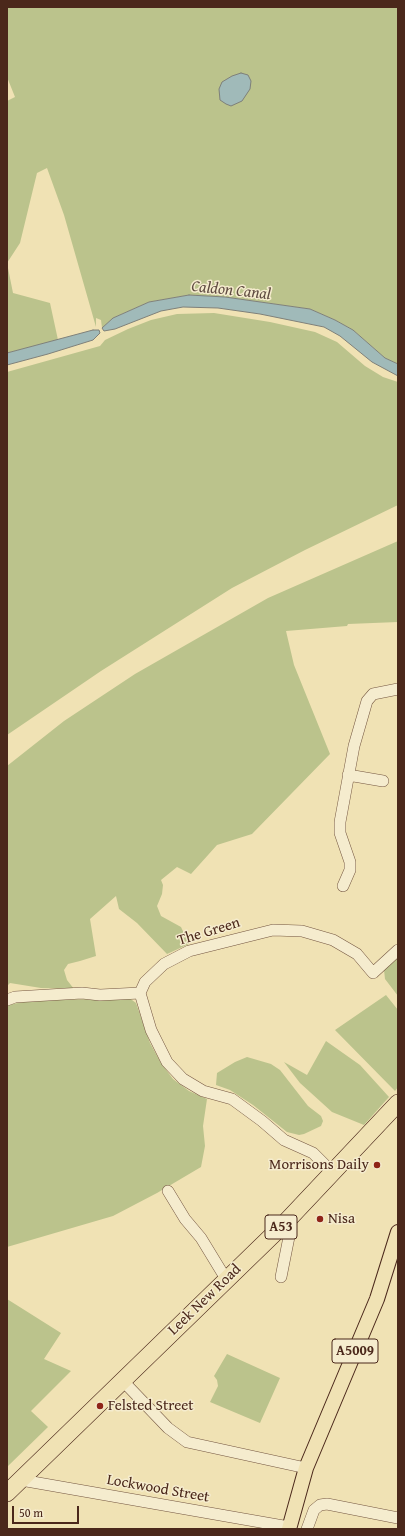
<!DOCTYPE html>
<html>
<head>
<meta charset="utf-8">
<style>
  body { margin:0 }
  #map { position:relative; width:405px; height:1536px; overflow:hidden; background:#f0e2b4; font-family:"Gentium Book Plus",serif }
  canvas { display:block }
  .frame { position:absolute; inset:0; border:8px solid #4b281b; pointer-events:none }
  .scale { position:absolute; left:12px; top:1506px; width:67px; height:18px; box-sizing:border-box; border:2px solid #4b281b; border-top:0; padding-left:5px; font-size:12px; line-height:14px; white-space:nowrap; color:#4b281b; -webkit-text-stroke:3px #f5ecce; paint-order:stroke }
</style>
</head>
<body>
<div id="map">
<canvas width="405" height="1536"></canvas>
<div class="frame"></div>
<div class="scale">50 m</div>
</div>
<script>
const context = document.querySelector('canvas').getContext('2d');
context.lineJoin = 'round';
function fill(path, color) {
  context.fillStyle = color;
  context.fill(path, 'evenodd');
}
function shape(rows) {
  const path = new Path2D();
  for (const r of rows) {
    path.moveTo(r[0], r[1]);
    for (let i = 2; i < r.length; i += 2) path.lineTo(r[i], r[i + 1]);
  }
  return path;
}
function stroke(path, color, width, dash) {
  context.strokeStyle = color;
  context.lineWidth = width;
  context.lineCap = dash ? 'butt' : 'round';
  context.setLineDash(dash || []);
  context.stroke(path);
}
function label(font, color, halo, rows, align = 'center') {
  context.font = font + ' "Gentium Book Plus",serif';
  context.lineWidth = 3;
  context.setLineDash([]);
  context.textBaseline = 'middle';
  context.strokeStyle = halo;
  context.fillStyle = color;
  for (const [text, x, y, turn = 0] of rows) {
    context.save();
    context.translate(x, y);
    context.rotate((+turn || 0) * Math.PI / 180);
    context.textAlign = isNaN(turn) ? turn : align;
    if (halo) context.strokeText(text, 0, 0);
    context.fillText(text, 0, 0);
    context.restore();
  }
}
fill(shape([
  [7,7,398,7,398,364,385,358,353,330,335,320,310,309,225,297,189,295,149,302,113,318,102,328,101,320,96,318,96,327,64,215,47,168,37,173,20,243,7,263,7,101,15,97,7,77],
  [7,263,13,293,50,303,58,340,7,353],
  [214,313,270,322,315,332,337,342,365,366,383,377,398,382,398,505,305,550,232,588,101,671,7,735,7,372,100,346,105,340,128,329,151,320,177,314],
  [398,541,398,622,348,624,347,626,286,631,294,665,330,754,252,834,217,845,191,874,177,867,161,880,163,885,162,894,157,906,161,916,181,927,189,944,167,954,137,923,119,909,116,896,90,919,96,956,80,961,68,964,64,970,67,980,74,989,41,988,10,983,7,986,7,766,64,721,135,674,268,598],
  [398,952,398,996,385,979,384,970],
  [386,995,398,1010,398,1087,395,1091,335,1030],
  [128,997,136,1003,150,1043,161,1063,173,1079,189,1091,207,1099,203,1126,205,1146,201,1167,157,1193,113,1216,7,1247,7,1005,34,1000,105,999],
  [326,1041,360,1065,389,1097,364,1125,332,1112,300,1083,284,1062,307,1075],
  [247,1057,271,1064,280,1070,308,1106,321,1116,323,1121,321,1126,304,1134,299,1135,287,1132,253,1105,230,1090,216,1085,217,1073,235,1062],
  [7,1299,61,1333,44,1359,71,1371,31,1411,48,1427,7,1467],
  [227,1354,280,1378,260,1423,210,1402,218,1386,217,1380,214,1376]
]), '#bbc38c');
const water = shape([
  [241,73,248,75,251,81,250,89,242,101,231,106,226,104,220,100,219,89,222,82,232,76,241,73],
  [189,295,225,297,310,309,335,320,353,330,385,358,398,364,398,376,372,362,340,336,324,327,260,314,218,308,183,307,161,311,115,329,104,331,102,328,113,318,149,302,189,295],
  [93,330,99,330,100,333,93,340,48,354,7,365,7,353,93,330]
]);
fill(water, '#a0bab9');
stroke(water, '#7e807a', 1);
const minor = shape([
  [348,775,383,781],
  [343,886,350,870,350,862,340,833,340,822,354,746,367,701,373,694,398,689],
  [7,1000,15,997,82,993,100,995,140,993],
  [332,1172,313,1153,284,1140,262,1121,232,1099,203,1091,183,1079,167,1062,151,1030,140,993,145,982,164,964,189,951,273,930,302,931,333,940,357,954,373,973,398,950],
  [168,1191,185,1219,201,1238,226,1279],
  [281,1277,290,1232,283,1225],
  [122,1380,168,1428,187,1442,306,1468],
  [21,1480,289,1527],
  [307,1529,314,1510,320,1505,327,1504,398,1518]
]);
const major = shape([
  [289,1529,306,1468,377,1299,398,1232]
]);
const highway = shape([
  [7,1493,283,1225,398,1103]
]);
stroke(minor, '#745641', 12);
stroke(major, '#4b281b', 16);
stroke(highway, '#4b281b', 18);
stroke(minor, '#f5ecce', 11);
stroke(major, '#f0e2b4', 14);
stroke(highway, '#f0e2b4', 17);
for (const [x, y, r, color] of [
  [377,1165,4,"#8f2418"],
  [320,1219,4,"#8f2418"],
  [100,1406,4,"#8f2418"]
]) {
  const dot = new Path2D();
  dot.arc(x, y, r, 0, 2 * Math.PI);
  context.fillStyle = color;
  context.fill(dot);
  stroke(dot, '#f5ecce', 1.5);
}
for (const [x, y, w] of [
  [281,1227,32],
  [355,1351,46]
]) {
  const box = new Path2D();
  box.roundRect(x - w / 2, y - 12, w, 24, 3);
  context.fillStyle = '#f5ecce';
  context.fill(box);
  stroke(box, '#4b281b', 1);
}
label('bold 14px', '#4b281b', null, [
  ["A53",281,1227],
  ["A5009",355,1351]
]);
label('15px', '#4b281b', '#f5ecce', [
  ["The Green",209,932,-17],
  ["Leek New Road",205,1300,-44],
  ["Lockwood Street",158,1489,10]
]);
label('15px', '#4b281b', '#f5ecce', [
  ["Morrisons Daily",369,1165,"right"],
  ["Nisa",328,1219],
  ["Felsted Street",108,1406]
], 'left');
label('italic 16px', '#604c42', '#f5ecce', [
  ["Caldon Canal",231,291,6]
]);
</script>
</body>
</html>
